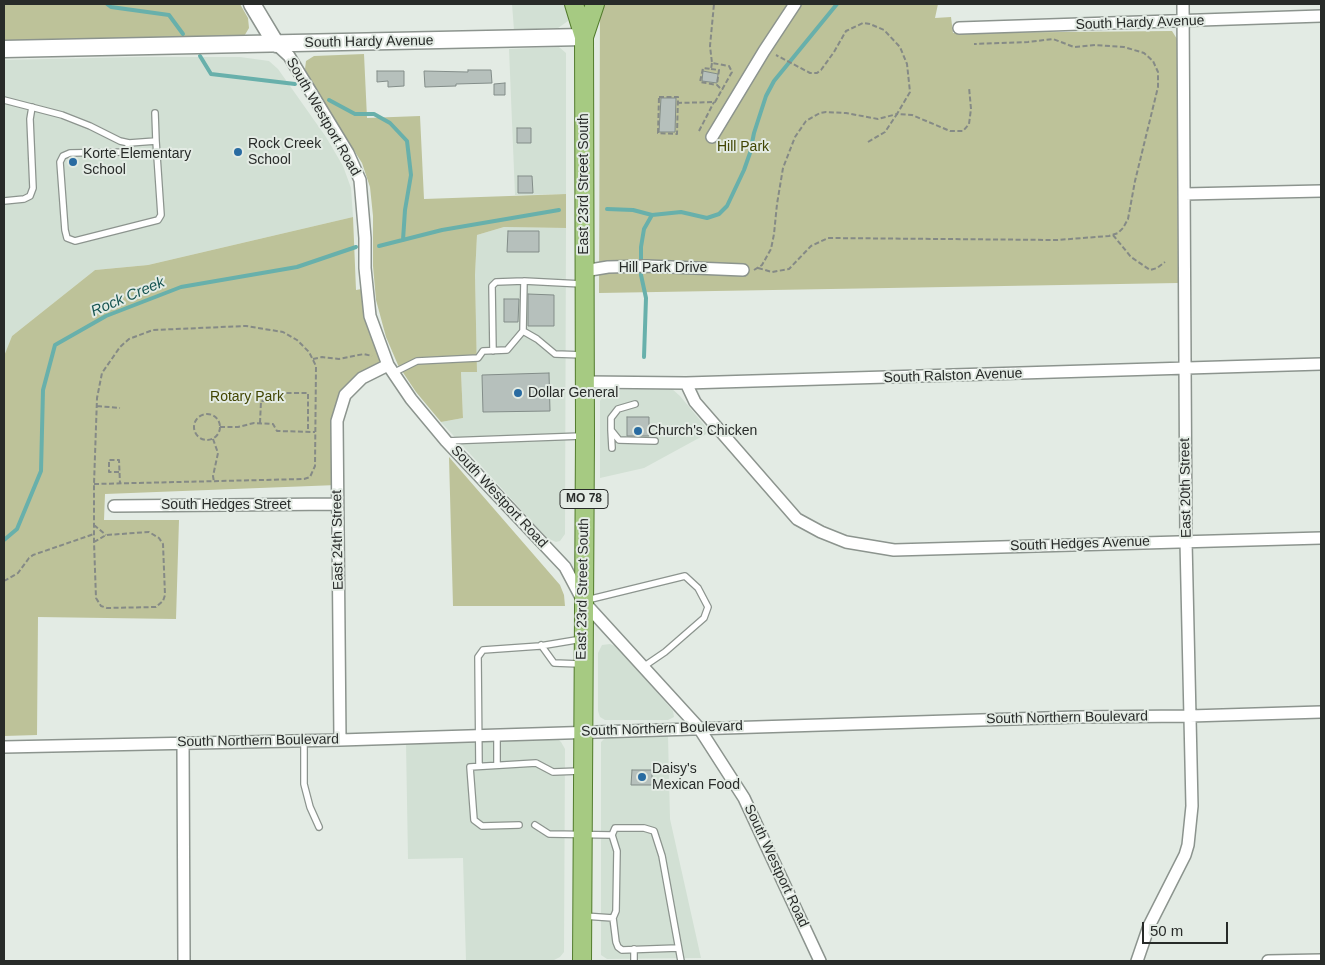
<!DOCTYPE html>
<html>
<head>
<meta charset="utf-8">
<style>
  body { margin:0 }
  #map { position:relative; width:1325px; height:965px; overflow:hidden; background:#e3ebe4; font-family:Arial,sans-serif }
  canvas { display:block }
  .frame { position:absolute; inset:0; border:5px solid #282b29; pointer-events:none }
  .scale { position:absolute; left:1142px; top:922px; width:86px; height:22px; box-sizing:border-box; border:2px solid #282b29; border-top:0; padding-left:6px; font-size:15px; line-height:18px; white-space:nowrap; color:#282b29; -webkit-text-stroke:4px #e3ebe4; paint-order:stroke }
</style>
</head>
<body>
<div id="map">
<canvas width="1325" height="965"></canvas>
<div class="frame"></div>
<div class="scale">50 m</div>
</div>
<script>
const context = document.querySelector('canvas').getContext('2d');
context.lineJoin = 'round';
function fill(path, color) {
  context.fillStyle = color;
  context.fill(path, 'evenodd');
}
function shape(rows) {
  const path = new Path2D();
  for (const r of rows) {
    if (r.length === 3) {
      path.moveTo(r[0] + r[2], r[1]);
      path.arc(r[0], r[1], r[2], 0, 2 * Math.PI);
      continue;
    }
    path.moveTo(r[0], r[1]);
    for (let i = 2; i < r.length; i += 2) path.lineTo(r[i], r[i + 1]);
  }
  return path;
}
function stroke(path, color, width, dash) {
  context.strokeStyle = color;
  context.lineWidth = width;
  context.lineCap = dash ? 'butt' : 'round';
  context.setLineDash(dash || []);
  context.stroke(path);
}
function label(font, color, halo, rows, align = 'center') {
  context.font = font + ' Arial,sans-serif';
  context.lineWidth = 4;
  context.setLineDash([]);
  context.textBaseline = 'middle';
  context.strokeStyle = halo;
  context.fillStyle = color;
  for (const [text, x, y, turn = 0] of rows) {
    context.save();
    context.translate(x, y);
    context.rotate((+turn || 0) * Math.PI / 180);
    context.textAlign = isNaN(turn) ? turn : align;
    if (halo) context.strokeText(text, 0, 0);
    context.fillText(text, 0, 0);
    context.restore();
  }
}
fill(shape([
  [512,4,568,4,568,21,558,28,514,30],
  [559,47,566,53,566,194,515,195,509,49],
  [137,57,240,57,269,61,278,69,326,137,343,166,351,188,353,217,148,265,95,270,12,336,4,356,4,60],
  [504,227,566,228,565,534,560,541,556,542,547,538,441,422,463,418,461,372,477,372,475,275,477,235],
  [672,389,680,396,710,432,644,468,600,478,600,401,604,393,611,390],
  [610,644,618,647,673,711,674,717,668,720,605,720,600,717,598,711,598,653,602,645],
  [618,735,668,736,670,819,701,958,607,959,601,955,601,742,606,737],
  [556,737,561,742,565,749,564,952,560,957,554,960,466,960,463,858,408,859,406,743]
]), '#d2e0d4');
fill(shape([
  [4,4,240,4,248,18,249,28,243,38,4,43],
  [600,4,938,4,935,18,951,17,953,33,1172,31,1177,39,1178,283,599,293],
  [364,54,367,118,420,116,424,199,566,194,566,228,504,227,477,235,475,275,477,372,461,372,463,418,441,422,416,392,398,365,386,337,376,300,373,266,373,216,370,187,362,163,308,78,305,69,306,61,314,56],
  [353,217,356,290,367,288,388,365,345,395,337,421,337,485,105,494,104,520,179,520,176,619,38,617,37,735,4,736,4,356,12,336,95,270,148,265],
  [449,457,560,585,564,595,565,606,453,606]
]), '#bdc299');
stroke(shape([
  [107,4,111,7,169,15,183,34],
  [200,56,211,74,295,84],
  [329,100,355,114,374,114,390,123,407,141,411,175,405,210,403,240],
  [607,209,633,210,652,215,681,212,707,218,719,214,727,206,744,170,750,153,754,133,766,96,774,81,837,4],
  [379,246,442,230,559,210],
  [644,357,646,298,641,275,641,247,644,229,652,215],
  [4,540,17,529,41,471,43,390,55,345,106,316,181,287,297,267,356,247]
]), '#68b0ab', 4);
const building = shape([
  [468,70,491,70,492,83,456,84,456,86,425,87,424,71,468,72,468,70],
  [377,71,404,71,404,86,388,87,388,81,377,82,377,71],
  [703,71,718,74,717,83,702,81,703,71],
  [505,83,505,95,494,95,494,84,505,83],
  [661,98,676,98,675,132,659,132,661,98],
  [517,128,531,128,531,143,517,143,517,128],
  [518,176,532,176,533,193,518,193,518,176],
  [508,231,539,231,539,252,507,252,508,231],
  [528,294,554,295,554,326,528,326,528,294],
  [504,299,519,299,518,322,504,322,504,299],
  [549,373,550,411,483,412,482,375,549,373],
  [627,417,649,417,649,436,627,436,627,417],
  [632,770,652,770,652,785,631,785,632,770]
]);
fill(building, '#b6c0bc');
stroke(building, '#838d89', 1);
const lane = shape([
  [4,100,62,115,90,126,120,141,129,143,156,141,155,113],
  [129,143,126,152,70,153,63,156,60,162,65,230,67,238,75,241,158,220,161,215,156,141],
  [4,201,24,199,30,196,33,188,30,119,32,107],
  [582,284,524,281,523,331,537,339,555,354,584,355],
  [493,351,492,286,496,282,524,281],
  [393,373,417,361,478,358,483,351,507,350,523,331],
  [635,404,618,409,611,418,611,430,619,440,655,441],
  [611,430,612,448],
  [446,441,582,436],
  [587,600,685,576,698,588,708,607,704,618,665,652,643,667],
  [541,645,554,663,580,664],
  [497,734,497,765],
  [304,740,304,784,310,807,319,827],
  [479,766,478,657,483,650,540,646,582,639],
  [519,825,482,826,474,820,470,767,536,763,553,772,580,771],
  [535,825,549,834,612,835,615,828,644,828,654,831,662,856,681,961],
  [612,835,617,851,616,911,613,918],
  [584,916,613,918,616,942,618,947,622,950,678,948],
  [634,961,634,949]
]);
const street = shape([
  [959,28,1321,16],
  [276,44,289,56,348,153,360,180,365,238,365,268,370,316,388,365,411,399,446,441,565,567,583,601,699,728,744,798,820,961],
  [712,137,764,51,795,4],
  [1185,194,1321,191],
  [584,271,608,267,647,266,743,270],
  [585,382,686,383,1321,364],
  [686,383,695,402,797,519,821,532,846,542,894,550,1321,538],
  [114,506,337,504],
  [340,740,337,421,345,395,362,378,388,365],
  [183,742,184,961],
  [4,747,340,740,1077,717,1190,716,1321,712],
  [1137,961,1149,926,1185,855,1188,845,1192,806,1186,541,1183,4],
  [1268,961,1321,960]
]);
const secondary = shape([
  [252,4,276,44],
  [4,49,584,37]
]);
const primary = shape([
  [574,4,584,37],
  [582,961,585,436,584,37,595,4]
]);
stroke(lane, '#8c948e', 8);
stroke(street, '#8c948e', 14);
stroke(secondary, '#8c948e', 19);
stroke(primary, '#537c2d', 20);
stroke(shape([
  [712,63,711,69,703,68,700,82,717,85,722,90],
  [711,69,719,70,717,84],
  [659,97,678,97,677,134,658,133,659,97],
  [677,103,715,102,732,72,729,66,712,63,710,46,714,4],
  [699,131,714,102],
  [868,142,885,132,897,114,912,115,950,131,963,131,969,124,971,109,969,87],
  [1113,235,1131,257,1150,270,1157,268,1165,262],
  [758,268,772,272,789,269,811,246,828,238,1057,240,1109,236,1118,233,1123,228,1128,219,1135,181,1158,87,1158,72,1153,61,1144,53,1124,47,1095,45,1074,47,1053,39,1028,42,974,44],
  [754,270,762,265,771,249,774,234,777,204,783,168,795,137,806,121,820,113,826,112,846,113,878,119,897,114,910,92,907,64,900,47,884,30,870,24,863,23,846,31,834,52,821,70,817,73,810,73,776,55],
  [313,359,322,357,339,359,364,354,372,356],
  [97,406,120,408],
  [207,427,13],
  [260,423,261,401,274,401,278,393,308,393,308,432],
  [220,427,238,427,254,423,273,424,277,431,315,432],
  [213,439,218,453,213,476,214,482],
  [119,472,109,472,109,460,119,460,120,484],
  [94,484,304,479,310,477,315,466,316,366,309,352,297,340,283,332,246,326,153,330,129,339,120,347,102,373,97,398,94,484,94,542,96,598,101,606,107,608,156,607,163,601,165,595,163,544,159,538,149,532,106,535,94,542],
  [94,525,106,535],
  [4,581,18,573,29,558,33,555,94,534]
]), '#858a86', 2, [5, 2.5]);
stroke(lane, '#fff', 5.5);
stroke(street, '#fff', 11);
stroke(secondary, '#fff', 16);
stroke(primary, '#a6ca82', 18);
for (const [x, y, r, color] of [
  [238,152,5,"#296ba1"],
  [73,162,5,"#296ba1"],
  [518,393,5,"#296ba1"],
  [638,431,5,"#296ba1"],
  [642,777,5,"#296ba1"]
]) {
  const dot = new Path2D();
  dot.arc(x, y, r, 0, 2 * Math.PI);
  context.fillStyle = color;
  context.fill(dot);
  stroke(dot, '#e3ebe4', 2);
}
for (const [x, y, w] of [
  [584,499,48]
]) {
  const box = new Path2D();
  box.roundRect(x - w / 2, y - 9.5, w, 19, 4);
  context.fillStyle = '#e3ebe4';
  context.fill(box);
  stroke(box, '#282b29', 1);
}
label('bold 12px', '#282b29', null, [
  ["MO 78",584,499]
]);
label('14px', '#282b29', '#e3ebe4', [
  ["South Hardy Avenue",1140,23,-2],
  ["South Hardy Avenue",369,42,-1],
  ["South Westport Road",323,117,60],
  ["East 23rd Street South",584,184,-90],
  ["Hill Park Drive",663,268],
  ["South Ralston Avenue",953,376,-2],
  ["East 20th Street",1186,488,-91],
  ["South Westport Road",499,497,47],
  ["South Hedges Street",226,505],
  ["East 24th Street",338,540,-91],
  ["South Hedges Avenue",1080,544,-2],
  ["East 23rd Street South",583,589,-89],
  ["South Northern Boulevard",1067,718,-1],
  ["South Northern Boulevard",662,729,-2],
  ["South Northern Boulevard",258,741,-1],
  ["South Westport Road",776,866,65]
]);
label('14px', '#282b29', '#e3ebe4', [
  ["Rock Creek",248,144],
  ["School",248,160],
  ["Korte Elementary",83,154],
  ["School",83,170],
  ["Dollar General",528,393],
  ["Church's Chicken",648,431],
  ["Daisy's",652,769],
  ["Mexican Food",652,785]
], 'left');
label('14px', '#414502', '#e3ebe4', [
  ["Hill Park",743,147],
  ["Rotary Park",247,397]
]);
label('italic 15px', '#175552', '#e3ebe4', [
  ["Rock Creek",128,297,-23]
]);
</script>
</body>
</html>
